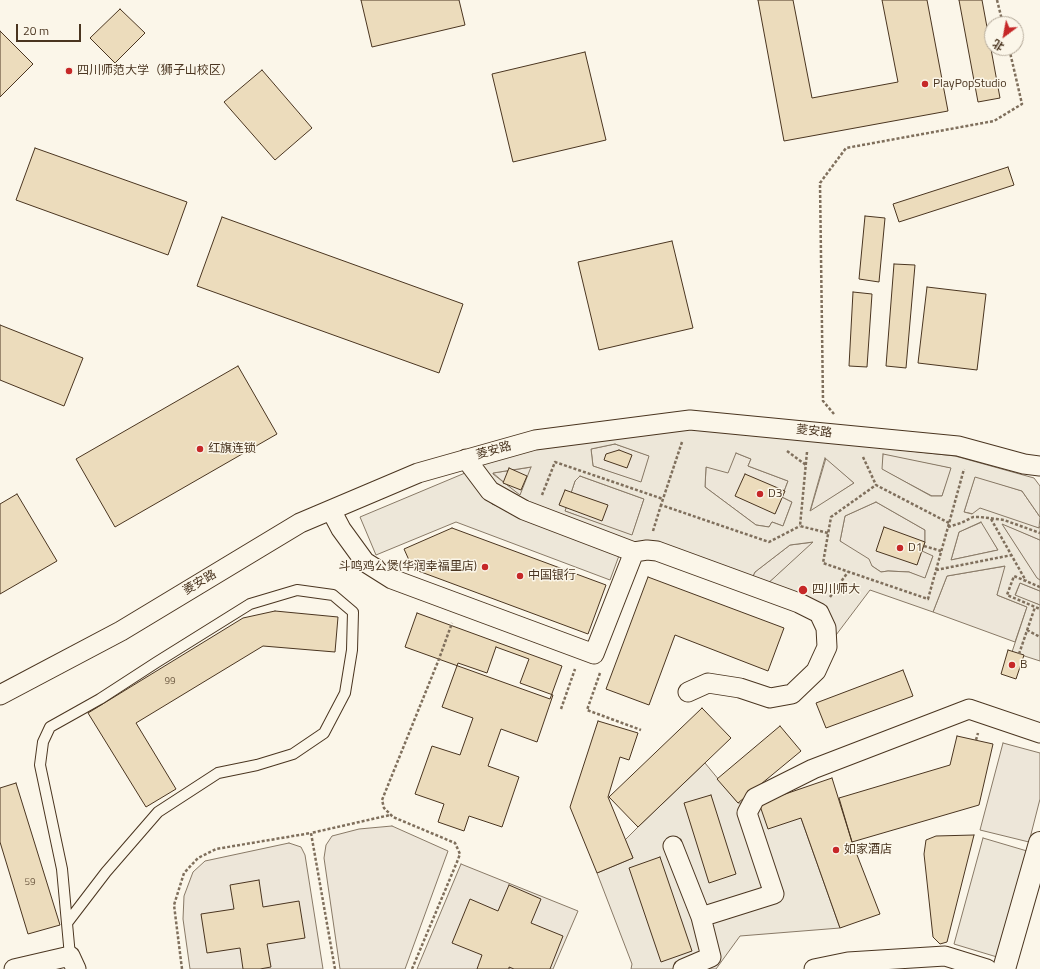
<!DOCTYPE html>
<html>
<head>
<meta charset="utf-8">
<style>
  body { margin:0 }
  #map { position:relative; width:1040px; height:969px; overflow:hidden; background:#fbf6e9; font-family:"Titillium Web","Noto Sans SC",sans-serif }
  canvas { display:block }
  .north { position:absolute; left:984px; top:16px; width:40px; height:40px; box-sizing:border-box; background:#fbf6e9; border:1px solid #b4a999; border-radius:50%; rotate:212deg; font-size:11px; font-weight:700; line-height:16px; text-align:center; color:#4a3520 }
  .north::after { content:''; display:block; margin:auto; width:14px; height:18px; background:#c62828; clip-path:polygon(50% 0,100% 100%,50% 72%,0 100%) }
  .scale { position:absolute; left:16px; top:24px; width:65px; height:18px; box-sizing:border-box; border:2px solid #4a3520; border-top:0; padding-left:5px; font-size:12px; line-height:14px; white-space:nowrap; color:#4a3520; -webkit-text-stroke:3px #fbf6e9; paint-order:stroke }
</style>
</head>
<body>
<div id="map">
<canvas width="1040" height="969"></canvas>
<div class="north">北</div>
<div class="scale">20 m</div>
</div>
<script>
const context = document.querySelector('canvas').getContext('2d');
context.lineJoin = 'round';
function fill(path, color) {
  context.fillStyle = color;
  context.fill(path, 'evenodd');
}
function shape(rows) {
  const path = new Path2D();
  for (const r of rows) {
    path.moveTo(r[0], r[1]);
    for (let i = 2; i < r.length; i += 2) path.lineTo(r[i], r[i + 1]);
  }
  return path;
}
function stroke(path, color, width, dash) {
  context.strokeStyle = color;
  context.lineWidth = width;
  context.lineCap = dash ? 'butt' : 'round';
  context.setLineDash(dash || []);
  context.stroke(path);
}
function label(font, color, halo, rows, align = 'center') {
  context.font = font + ' "Titillium Web","Noto Sans SC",sans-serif';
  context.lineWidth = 3;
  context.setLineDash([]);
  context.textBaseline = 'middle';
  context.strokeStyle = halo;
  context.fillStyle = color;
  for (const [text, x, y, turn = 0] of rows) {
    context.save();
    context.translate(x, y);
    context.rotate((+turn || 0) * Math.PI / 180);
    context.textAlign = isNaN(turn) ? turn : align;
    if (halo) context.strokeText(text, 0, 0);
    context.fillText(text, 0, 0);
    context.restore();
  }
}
const green = shape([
  [615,444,650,456,641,483,593,466,591,449,615,444],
  [736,453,751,459,748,466,788,481,782,497,792,502,783,526,772,522,769,527,756,525,705,487,706,467,736,453],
  [883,453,952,468,942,496,932,496,881,469,883,453],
  [826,458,854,483,810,512,826,458],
  [532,467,520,496,493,473,532,467],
  [580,476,644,499,632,536,565,511,575,481,580,476],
  [975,476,1022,491,1040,517,1039,528,964,512,975,476],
  [876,502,925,530,925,542,933,556,925,579,909,572,888,571,881,572,872,566,840,541,845,516,876,502],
  [982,522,998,550,951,560,959,532,982,522],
  [1001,523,1040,540,1040,580,1037,579,1001,523],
  [814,542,764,587,750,582,755,572,790,545,814,542],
  [1006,566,997,595,1027,607,1015,642,933,612,947,576,1006,566],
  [1020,583,1040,591,1040,605,1015,596,1020,583],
  [1003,743,1040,753,1040,799,1029,842,980,830,1003,743],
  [392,826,448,851,405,969,340,969,324,858,326,845,332,836,359,829,392,826],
  [289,843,301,847,305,855,323,969,190,969,183,919,184,896,193,872,205,861,289,843],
  [461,864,578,911,553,969,417,969,461,864]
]);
fill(green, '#ede6d9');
stroke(green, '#887966', 1);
const parking = shape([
  [686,429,857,445,955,456,1034,478,1040,486,1040,517,1022,491,975,477,964,512,972,514,980,508,1039,528,1040,526,1040,540,1002,524,1037,578,1040,580,1040,591,1020,583,1015,595,1040,605,1040,661,1012,652,1027,607,997,595,1005,566,947,576,933,612,870,590,830,643,830,628,764,587,813,542,790,545,755,572,750,582,636,547,493,488,474,464,537,448,686,429],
  [615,444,649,456,641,482,593,466,591,449,615,444],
  [736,453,751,459,748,466,788,481,782,497,792,502,783,526,772,522,769,527,756,525,705,487,706,467,728,473,736,453],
  [883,454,951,468,942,496,931,496,882,469,883,454],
  [825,458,854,483,810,511,825,458],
  [531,467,520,495,493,474,493,473,531,467],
  [580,476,644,499,632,535,565,511,575,481,580,476],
  [876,502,925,530,925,542,922,551,933,556,925,578,909,572,888,571,881,572,872,566,869,559,840,541,845,516,876,502],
  [981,522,998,550,951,560,959,532,981,522],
  [465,473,492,504,620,553,610,580,456,522,376,555,360,517,465,473],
  [705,763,738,803,752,803,801,818,840,928,740,936,716,969,631,969,632,964,597,873,633,858,625,840,638,827,705,763],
  [983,838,1027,851,997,957,954,944,983,838]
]);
fill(parking, '#ede7d9');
stroke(parking, '#887966', 1);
const building = shape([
  [361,0,459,0,465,25,372,47,361,0],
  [758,0,793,0,812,98,898,82,882,0,927,0,948,111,784,141,758,0],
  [959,0,982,0,1000,98,978,102,959,0],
  [120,9,145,33,115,63,90,38,120,9],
  [0,31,33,64,0,97,0,31],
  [585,52,606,140,513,162,492,74,585,52],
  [262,70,312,128,275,160,224,102,262,70],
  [35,148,187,202,168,255,16,200,35,148],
  [1008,167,1014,185,899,222,893,204,1008,167],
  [865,216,885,218,879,282,859,279,865,216],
  [222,217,463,304,439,373,197,286,222,217],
  [672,241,693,328,599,350,578,262,672,241],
  [894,264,915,265,906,368,886,366,894,264],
  [927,287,986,294,977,370,918,363,927,287],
  [853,292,872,294,867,367,849,366,853,292],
  [0,325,83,358,64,406,0,380,0,325],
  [238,366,277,434,115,527,76,459,238,366],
  [619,450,632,455,627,468,604,460,606,454,619,450],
  [509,468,527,476,521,490,503,483,509,468],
  [745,474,785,491,775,514,735,496,745,474],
  [565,490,608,505,602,521,559,505,565,490],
  [17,494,57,561,0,594,0,504,17,494],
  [884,527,925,542,917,565,876,551,884,527],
  [452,528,606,585,588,634,413,569,404,549,452,528],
  [648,577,784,628,768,671,675,635,649,705,606,689,648,577],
  [275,611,338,617,335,652,263,646,136,723,176,789,146,807,88,713,243,618,275,611],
  [417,613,562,666,550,699,405,647,417,613],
  [496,647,529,659,520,683,553,695,537,742,501,729,488,766,519,777,502,827,469,816,464,831,438,822,444,804,415,794,432,746,460,755,473,718,442,707,458,663,487,673,496,647],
  [1008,650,1024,655,1016,679,1001,674,1008,650],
  [903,670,913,696,826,728,816,703,903,670],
  [702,708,731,738,638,827,609,797,702,708],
  [598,721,638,733,629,760,620,757,608,797,633,858,597,873,570,807,598,721],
  [780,726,801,751,738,803,717,779,780,726],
  [957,736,993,744,979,805,852,842,839,798,950,765,957,736],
  [832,778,852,842,880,914,840,928,801,818,768,829,759,803,832,778],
  [16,783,60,925,28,934,0,842,0,788,16,783],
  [711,795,736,874,709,883,684,803,711,795],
  [974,835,947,942,940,944,933,937,924,854,926,840,936,836,974,835],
  [660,857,692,951,661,962,629,868,660,857],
  [259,880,263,907,299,901,305,938,267,944,271,967,260,969,243,969,240,948,207,953,201,914,234,909,230,885,259,880],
  [509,885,541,899,531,923,563,936,550,969,514,969,509,967,509,969,477,969,482,955,452,943,470,899,498,911,509,885]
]);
fill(building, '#ecdcbc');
stroke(building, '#4a3520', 1);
const service = shape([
  [67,923,106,872,158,812,218,773,257,765,293,754,324,733,345,693,352,650,353,612,333,595,297,590,250,604,157,662,100,699,50,727,43,742,40,765,62,869,70,956]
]);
const minor = shape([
  [331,510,341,529,365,562,392,579,594,654,634,552,524,510,490,491,466,459],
  [634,552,647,550,657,551,799,603,819,613,826,628,827,647,816,671,792,694,770,698,740,688,708,683,688,692],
  [0,695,121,631,300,523,418,473,535,440,690,420,958,446,1024,464,1040,466],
  [673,846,701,917,774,894,747,813,755,798,813,769,969,709,1040,733],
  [14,969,70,956,76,969],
  [683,969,711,957,701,917],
  [814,969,848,962,945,956,987,969]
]);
const primary = shape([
  [1004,969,1040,843]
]);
stroke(service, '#4a3520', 12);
stroke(minor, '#4a3520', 21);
stroke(primary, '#4a3520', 24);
stroke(shape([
  [997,0,1003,24],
  [834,414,823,401,820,183,846,148,994,121,1022,104,1009,48],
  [682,442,661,505,769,542,800,526],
  [787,451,806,465],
  [807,452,800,526,828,533],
  [863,457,876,485],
  [542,495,555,462,663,499],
  [991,519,1026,581],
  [949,523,876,485,831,517,823,563,928,599,948,527,964,469],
  [948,527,961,523,973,517,980,517,1004,520,1040,533],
  [653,531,661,505],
  [924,546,941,551],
  [936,570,1012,555],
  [1040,587,1014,576,1007,595,1040,609],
  [830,597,848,572],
  [1027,630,1040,637],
  [1019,654,1035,607],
  [600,673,587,710,641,730],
  [561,709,575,669],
  [976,740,978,733],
  [182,969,174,905,184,873,198,858,216,849,311,833],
  [335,969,311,833,390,815],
  [412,969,457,862,460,854,455,843,393,817,384,808,382,800,439,659,452,623]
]), '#7f6f5c', 2.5, [3, 2]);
stroke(service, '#fbf6e9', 10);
stroke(minor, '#fbf6e9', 19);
stroke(primary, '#fbf6e9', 22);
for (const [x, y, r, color] of [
  [69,71,4,"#c62828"],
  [925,84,4,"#c62828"],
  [200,449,4,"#c62828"],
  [760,494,4,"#c62828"],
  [900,548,4,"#c62828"],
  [485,567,4,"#c62828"],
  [520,576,4,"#c62828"],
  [803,590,5,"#c62828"],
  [1012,665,4,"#c62828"],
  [836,850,4,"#c62828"]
]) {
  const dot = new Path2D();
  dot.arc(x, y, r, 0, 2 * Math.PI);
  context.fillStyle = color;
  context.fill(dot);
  stroke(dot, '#fbf6e9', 1.5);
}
label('10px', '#725f47', null, [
  ["99",170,682],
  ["59",30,883]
]);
label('12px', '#4a3520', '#fbf6e9', [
  ["四川师范大学（狮子山校区）",77,71],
  ["PlayPopStudio",933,84],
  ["红旗连锁",208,449],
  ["D3",768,494],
  ["D1",908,548],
  ["斗鸣鸡公煲(华润幸福里店)",477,567,"right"],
  ["中国银行",528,576],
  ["四川师大",812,590],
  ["B",1020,665],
  ["如家酒店",844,850]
], 'left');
label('12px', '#4a3520', '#fbf6e9', [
  ["菱安路",814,432,6],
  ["菱安路",494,451,-16],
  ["菱安路",200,583,-31]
]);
</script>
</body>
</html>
